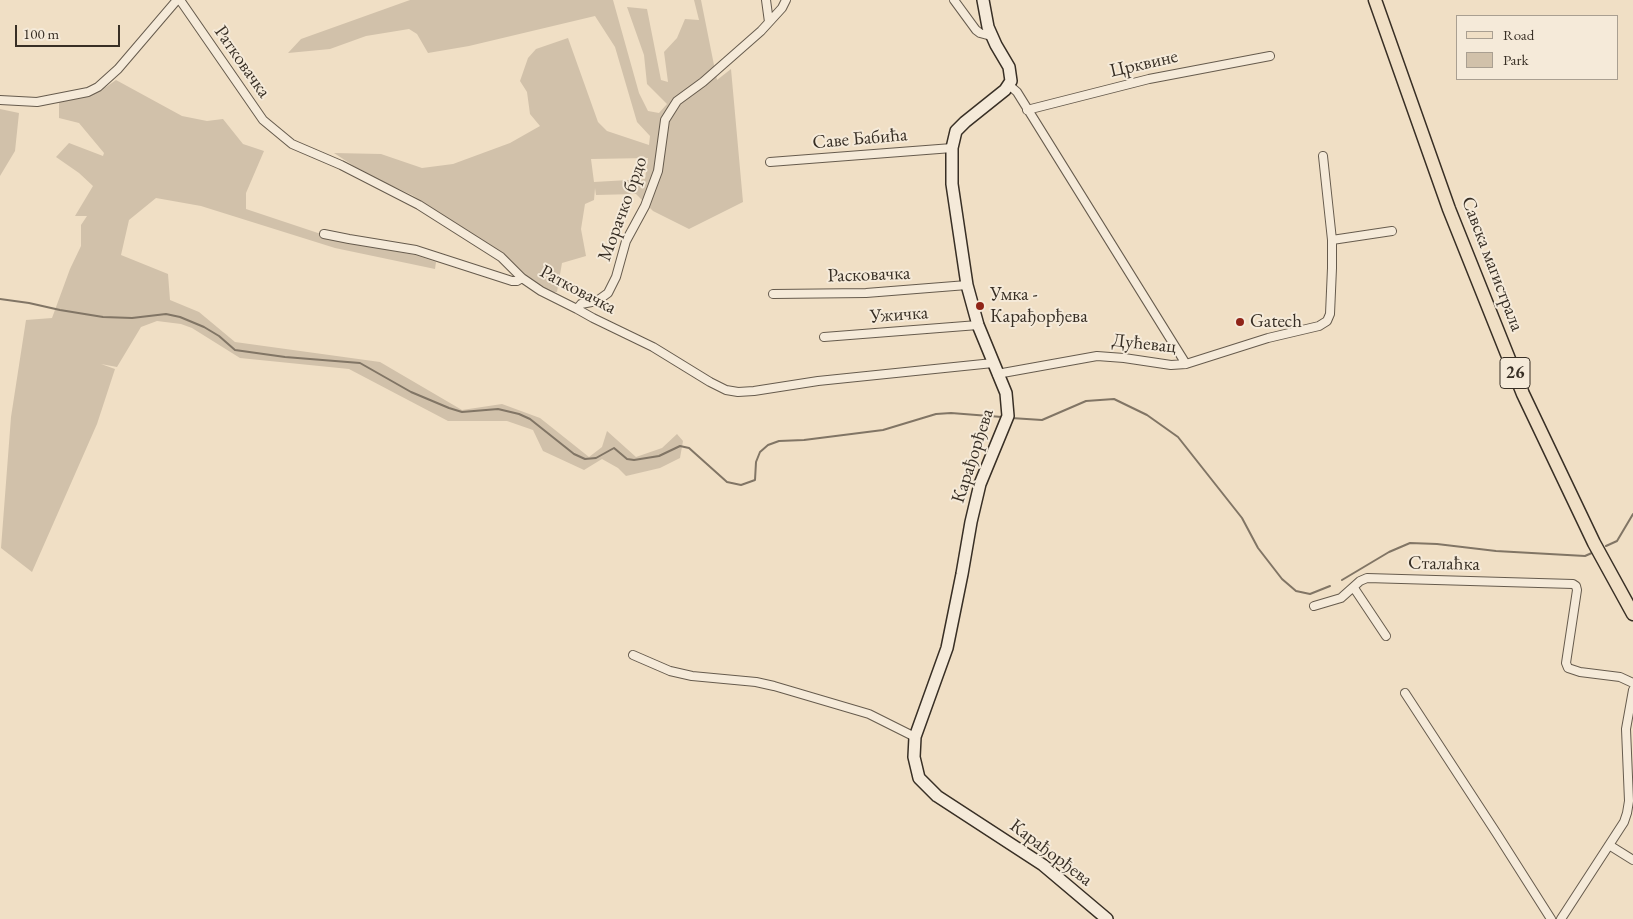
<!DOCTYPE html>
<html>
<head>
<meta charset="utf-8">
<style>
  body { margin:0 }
  #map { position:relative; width:1633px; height:919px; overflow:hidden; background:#f0dfc5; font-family:"EB Garamond",serif }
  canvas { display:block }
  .legend { position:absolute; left:1456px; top:15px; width:162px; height:65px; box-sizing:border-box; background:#f5ead9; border:1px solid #a99f91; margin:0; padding:6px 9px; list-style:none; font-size:15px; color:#382f25 }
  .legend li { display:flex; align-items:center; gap:10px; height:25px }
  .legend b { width:25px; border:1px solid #a99f91 }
  .scale { position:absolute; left:15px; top:25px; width:105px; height:22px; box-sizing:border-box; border:2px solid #382f25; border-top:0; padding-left:6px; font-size:15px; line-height:18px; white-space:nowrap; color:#382f25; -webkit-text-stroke:4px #f5ead9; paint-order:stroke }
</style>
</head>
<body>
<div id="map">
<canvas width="1633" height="919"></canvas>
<ul class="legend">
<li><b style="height:6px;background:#f0dfc5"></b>Road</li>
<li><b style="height:14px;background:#d1c1aa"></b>Park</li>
</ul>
<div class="scale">100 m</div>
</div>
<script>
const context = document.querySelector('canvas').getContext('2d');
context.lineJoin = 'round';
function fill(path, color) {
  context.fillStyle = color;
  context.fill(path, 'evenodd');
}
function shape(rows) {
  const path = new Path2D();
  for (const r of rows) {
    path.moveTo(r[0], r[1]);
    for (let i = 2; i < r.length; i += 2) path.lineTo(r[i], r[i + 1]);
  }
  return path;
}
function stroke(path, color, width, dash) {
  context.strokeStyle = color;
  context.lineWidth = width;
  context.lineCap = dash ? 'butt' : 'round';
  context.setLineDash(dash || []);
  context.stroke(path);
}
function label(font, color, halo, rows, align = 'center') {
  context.font = font + ' "EB Garamond",serif';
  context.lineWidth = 4;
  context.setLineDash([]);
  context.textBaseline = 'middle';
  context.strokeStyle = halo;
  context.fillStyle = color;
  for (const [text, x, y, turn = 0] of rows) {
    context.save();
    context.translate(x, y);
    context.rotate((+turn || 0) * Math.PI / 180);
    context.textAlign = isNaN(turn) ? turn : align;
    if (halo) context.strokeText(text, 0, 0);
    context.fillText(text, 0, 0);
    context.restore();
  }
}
fill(shape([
  [410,0,613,0,639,93,648,111,659,113,667,104,647,84,644,55,627,7,647,9,661,80,668,82,664,52,677,38,685,19,699,20,694,0,701,0,717,80,731,69,743,202,689,229,653,211,636,194,596,195,595,188,594,200,585,204,581,229,586,256,562,263,557,292,552,292,536,283,479,239,412,195,366,174,334,153,381,154,422,168,453,164,510,143,540,126,530,114,527,92,520,81,528,58,536,49,568,38,598,122,607,131,649,145,650,136,637,122,615,47,595,16,469,46,428,53,417,34,409,29,366,36,330,49,288,53,301,39],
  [648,158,645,179,594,182,591,159],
  [116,80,182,116,207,121,223,119,243,144,264,151,246,193,246,209,345,242,415,255,436,262,435,269,335,248,201,206,156,198,129,220,121,255,168,274,170,300,199,312,235,342,380,362,462,410,502,404,540,418,589,457,602,447,607,431,636,457,662,448,677,434,683,441,680,458,660,468,626,476,618,468,602,459,584,470,543,451,533,430,507,421,448,421,349,369,240,358,192,328,181,324,157,321,141,327,117,367,101,364,115,369,97,424,32,572,1,548,11,417,26,320,52,318,70,269,81,246,81,225,87,216,75,216,93,186,79,173,56,157,69,143,103,156,104,153,79,123,59,118,59,101,106,87],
  [0,109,19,113,15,151,0,176]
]), '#d1c1aa');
stroke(shape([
  [0,299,29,303,60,310,103,317,132,318,166,314,180,317,204,327,219,336,235,350,285,357,360,363,411,392,449,408,462,412,498,409,519,414,530,419,574,454,585,459,596,458,614,448,627,459,634,460,659,456,680,446,689,448,727,482,741,485,755,480,756,462,760,452,768,445,779,441,804,440,883,430,936,414,951,413,1002,417],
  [1011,418,1042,420,1086,401,1114,399,1147,415,1178,437,1242,518,1258,548,1282,579,1296,591,1310,594,1330,586],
  [1606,546,1617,541,1633,514],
  [1342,580,1389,552,1410,543,1437,544,1496,551,1585,556,1594,552]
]), '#817565', 2);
const street = shape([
  [180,0,263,120,292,144,341,165,419,205,501,257,522,278,541,291,577,309,593,318,653,347,710,382,726,390,738,392,754,391,818,381,993,363],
  [766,0,769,22],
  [954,0,976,30,980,33,991,36],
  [1009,85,1017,92,1186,364],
  [0,100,37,102,88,92,98,87,118,69,177,0],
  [1027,110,1149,79,1270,56],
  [770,162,952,148],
  [324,234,349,239,416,250,512,281,517,281,522,278],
  [1332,240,1392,231],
  [773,294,866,293,967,285],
  [577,309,581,304,597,301,608,293,616,277,626,241,645,206,658,171,665,120,677,101,703,82,761,31,782,8,786,0],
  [824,337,978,325],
  [997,374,1097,356,1124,358,1171,365,1186,364,1268,338,1319,326,1327,321,1330,314,1332,268,1332,240,1323,156],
  [1354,588,1386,636],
  [1314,606,1341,598,1360,581,1367,578,1573,584,1576,586,1577,590,1566,663,1568,668,1580,672,1620,677,1633,683],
  [633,655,670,671,692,676,756,682,774,686,869,714,915,737],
  [1405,693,1497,834,1551,919],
  [1609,845,1633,860],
  [1561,919,1624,822,1627,813,1629,801,1626,729,1633,690]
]);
const secondary = shape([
  [983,0,988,27,996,45,1009,67,1011,81,1005,90,965,122,956,131,952,148,952,184,967,285,978,325,1006,393,1008,416,980,484,971,522,962,574,947,648,915,737,914,757,919,778,937,796,1043,865,1107,919]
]);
const primary = shape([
  [1375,0,1449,209,1523,394,1594,543,1633,614]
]);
stroke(street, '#665b4d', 10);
stroke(secondary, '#382f25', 14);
stroke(primary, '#382f25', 15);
stroke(street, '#f5ead9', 8);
stroke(secondary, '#f5ead9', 11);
stroke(primary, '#f0dfc5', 12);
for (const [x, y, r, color] of [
  [980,306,5,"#8f2418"],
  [1240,322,5,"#8f2418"]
]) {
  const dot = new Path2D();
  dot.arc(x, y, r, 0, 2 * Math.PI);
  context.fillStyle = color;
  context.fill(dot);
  stroke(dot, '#f5ead9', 2);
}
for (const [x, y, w] of [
  [1515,373,30]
]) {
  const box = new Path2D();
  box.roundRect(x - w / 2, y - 15.5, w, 31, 4);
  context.fillStyle = '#f5ead9';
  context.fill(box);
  stroke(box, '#382f25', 1);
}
label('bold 18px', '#382f25', null, [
  ["26",1515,373]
]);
label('19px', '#382f25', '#f5ead9', [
  ["Ратковачка",242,62,55],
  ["Црквине",1144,64,-13],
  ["Саве Бабића",860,139,-5],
  ["Морачко брдо",623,209,-70],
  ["Савска магистрала",1492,264,69],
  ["Расковачка",869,275,-2],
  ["Ратковачка",578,290,28],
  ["Ужичка",899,315,-4],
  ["Дућевац",1144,344,6],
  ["Карађорђева",973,456,-72],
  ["Сталаћка",1444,564,1],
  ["Карађорђева",1051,853,37]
]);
label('19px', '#382f25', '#f5ead9', [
  ["Умка -",990,295],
  ["Карађорђева",990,317],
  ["Gatech",1250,322]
], 'left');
</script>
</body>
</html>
